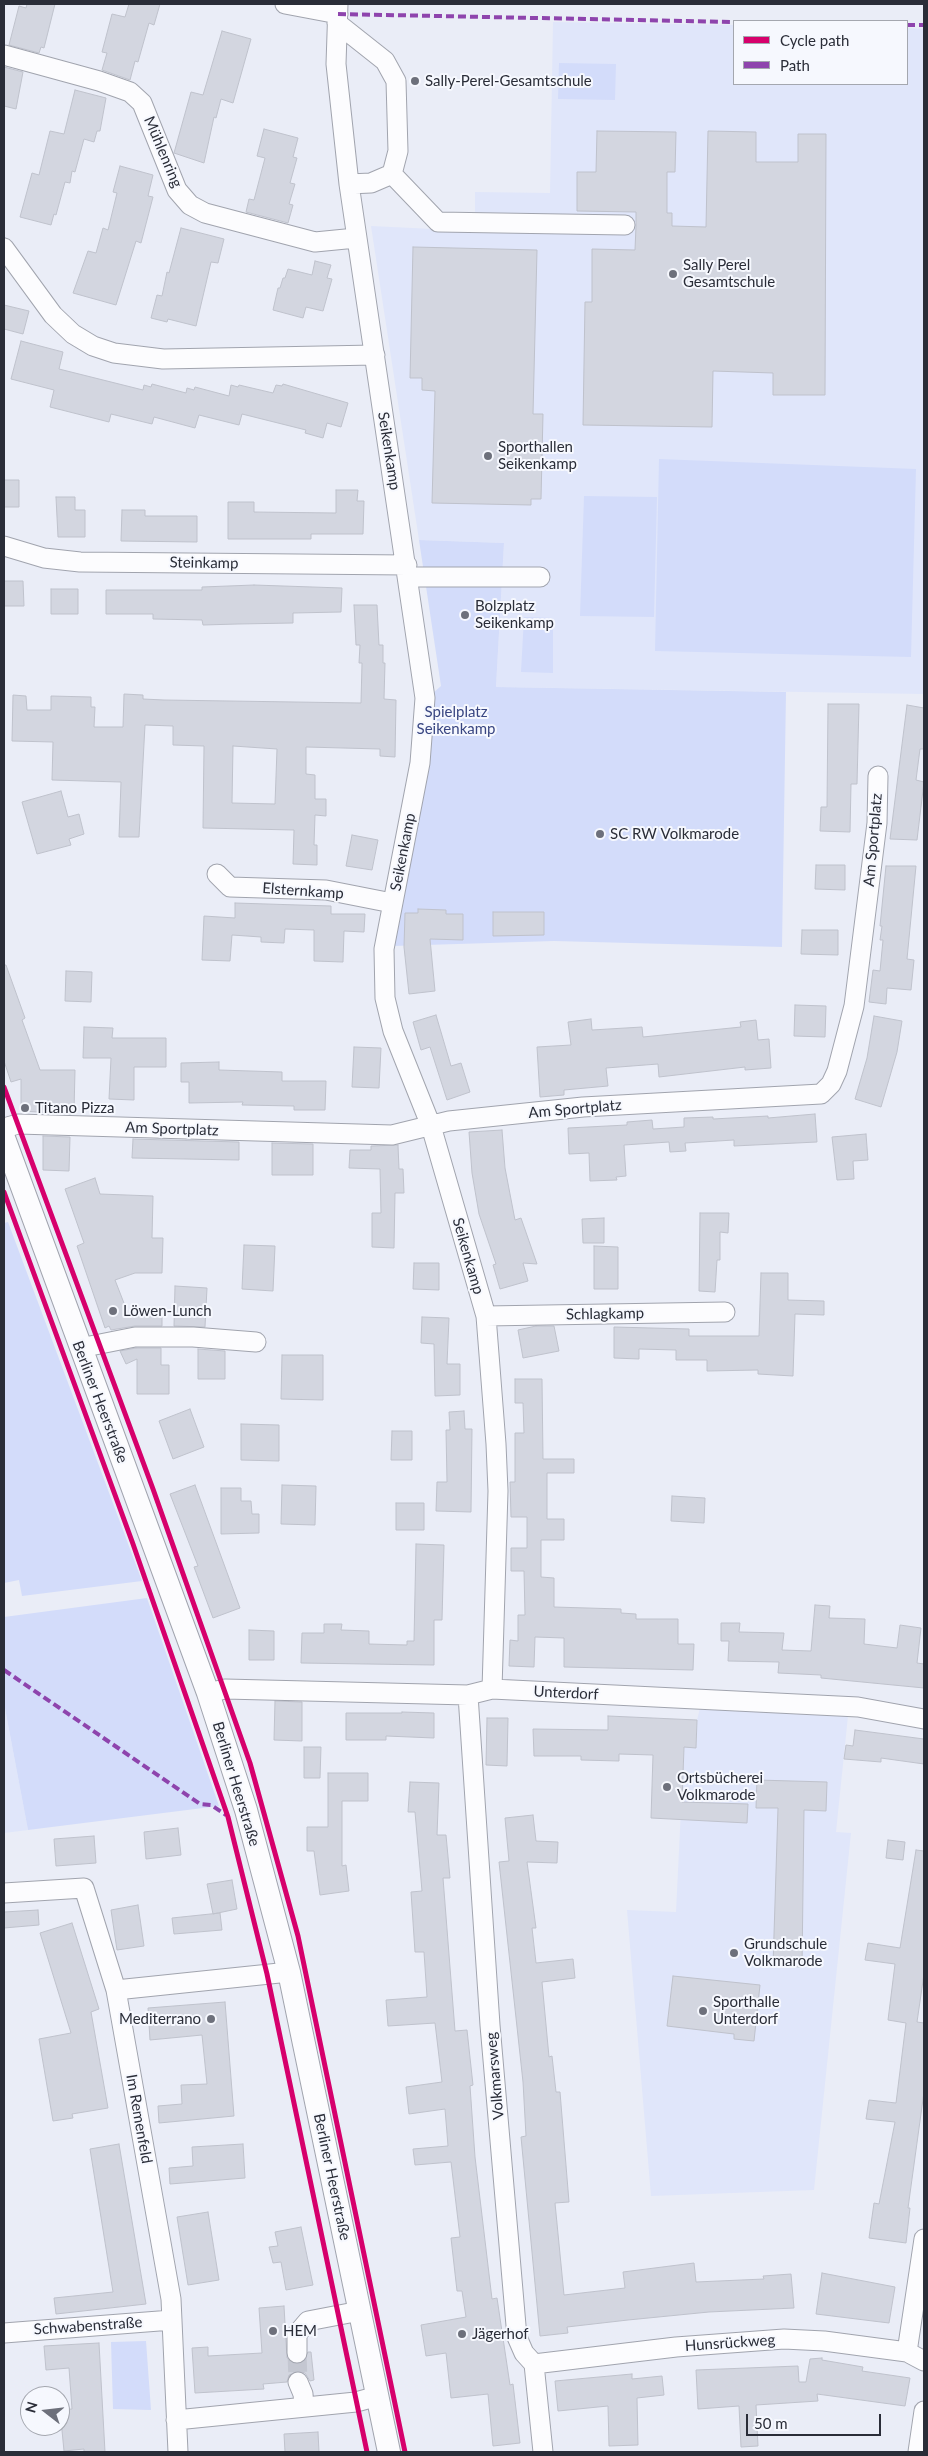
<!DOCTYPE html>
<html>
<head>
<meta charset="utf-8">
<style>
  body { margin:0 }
  #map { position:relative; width:928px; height:2456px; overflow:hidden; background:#eaedf7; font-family:Lato,sans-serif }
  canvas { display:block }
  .frame { position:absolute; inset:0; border:5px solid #2a2d38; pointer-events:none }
  .legend { position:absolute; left:733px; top:20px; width:175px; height:65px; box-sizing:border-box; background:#f6f8fe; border:1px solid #a4a7af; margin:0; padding:6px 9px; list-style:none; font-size:15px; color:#2a2d38 }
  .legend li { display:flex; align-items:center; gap:10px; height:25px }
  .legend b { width:25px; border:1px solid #a4a7af }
  .north { position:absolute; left:20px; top:2386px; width:50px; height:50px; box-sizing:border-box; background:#f6f8fe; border:1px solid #a4a7af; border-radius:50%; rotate:286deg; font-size:14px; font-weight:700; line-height:20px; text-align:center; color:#2a2d38 }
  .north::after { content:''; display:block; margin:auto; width:18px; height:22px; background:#6d707b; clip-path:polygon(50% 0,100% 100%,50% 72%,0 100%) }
  .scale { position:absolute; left:746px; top:2414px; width:135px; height:22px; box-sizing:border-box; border:2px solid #2a2d38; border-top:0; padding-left:6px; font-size:15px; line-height:18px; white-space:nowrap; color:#2a2d38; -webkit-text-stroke:4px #f6f8fe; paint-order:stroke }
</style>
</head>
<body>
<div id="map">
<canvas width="928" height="2456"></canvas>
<div class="frame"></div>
<ul class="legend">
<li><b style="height:6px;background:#d6006c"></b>Cycle path</li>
<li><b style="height:6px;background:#8e44ad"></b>Path</li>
</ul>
<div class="north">N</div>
<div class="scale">50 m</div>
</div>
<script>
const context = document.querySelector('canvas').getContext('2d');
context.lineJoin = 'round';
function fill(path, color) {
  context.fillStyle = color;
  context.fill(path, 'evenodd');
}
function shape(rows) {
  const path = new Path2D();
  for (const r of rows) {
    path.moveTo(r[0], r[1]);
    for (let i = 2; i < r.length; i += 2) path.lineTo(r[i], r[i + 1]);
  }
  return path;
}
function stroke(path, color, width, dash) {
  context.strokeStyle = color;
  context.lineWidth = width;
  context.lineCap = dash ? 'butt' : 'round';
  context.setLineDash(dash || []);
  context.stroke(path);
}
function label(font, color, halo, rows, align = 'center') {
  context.font = font + ' Lato,sans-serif';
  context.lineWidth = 4;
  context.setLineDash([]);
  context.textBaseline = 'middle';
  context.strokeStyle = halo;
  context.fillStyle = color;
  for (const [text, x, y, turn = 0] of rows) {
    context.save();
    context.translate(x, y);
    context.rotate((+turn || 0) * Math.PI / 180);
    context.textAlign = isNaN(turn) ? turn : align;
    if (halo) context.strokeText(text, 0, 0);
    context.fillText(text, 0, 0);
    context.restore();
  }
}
fill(shape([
  [553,22,734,25,734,84,907,84,907,28,924,29,924,694,496,687,504,543,419,540,371,226,475,231,475,192,550,193],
  [4,1703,28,1830,4,1833],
  [700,1708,848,1716,836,1832,851,1833,814,2190,651,2196,627,1910,676,1912,684,1747,696,1747,697,1720]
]), '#e0e6fa');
fill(shape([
  [559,63,616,64,615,100,558,99],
  [659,459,916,469,911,657,655,651],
  [584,496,657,497,654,617,580,616],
  [419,540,504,543,496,687,786,692,782,947,554,941,393,946,429,768,433,693,441,686],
  [524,617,553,618,553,673,521,672],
  [8,1222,142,1581,22,1596,19,1580,4,1583,4,1223],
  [147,1598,219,1806,28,1830,4,1703,4,1617],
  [146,2341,151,2410,113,2409,111,2342]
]), '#d3dcfa');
const building = shape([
  [27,4,55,4,44,48,41,47,39,53,9,45,19,6,26,8,27,4],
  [129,4,160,4,154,25,149,23,138,62,135,61,130,80,102,70,107,53,102,52,112,14,125,17,129,4],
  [222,31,251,39,233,103,221,99,216,118,214,117,204,163,174,153,191,92,203,95,222,31],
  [4,67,23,72,16,109,4,106,4,67],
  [75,90,106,98,100,131,97,131,94,142,84,139,75,172,72,171,70,183,65,182,56,215,54,214,51,225,20,217,32,173,39,175,50,131,64,134,75,90],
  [264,129,298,138,293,157,297,158,290,183,295,184,289,204,293,205,288,223,246,212,249,199,254,200,265,158,257,156,264,129],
  [597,131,676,132,675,172,667,172,667,213,672,213,672,226,706,227,708,131,756,132,756,162,798,162,798,134,826,134,825,395,773,395,773,373,713,371,712,427,583,425,585,302,592,302,592,249,635,250,636,226,636,212,577,211,577,172,596,172,597,131],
  [120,166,153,175,148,196,153,197,141,243,136,241,116,305,73,293,88,251,96,253,103,228,108,230,117,193,113,192,120,166],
  [181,228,224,239,218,263,211,262,196,326,168,319,167,322,151,318,157,295,162,296,167,272,169,273,181,228],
  [413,247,537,250,533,414,543,414,541,499,531,499,531,505,432,503,435,391,422,390,422,378,410,378,413,247],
  [315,261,331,265,327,278,332,279,323,311,306,307,303,318,273,310,278,288,280,288,283,278,285,278,288,269,312,275,315,261],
  [4,305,29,311,23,334,4,329,4,305],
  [21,341,63,352,59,369,143,390,144,385,151,387,152,384,186,393,187,388,194,390,195,387,229,396,231,385,238,387,239,385,273,393,276,385,282,386,283,384,348,403,341,427,327,423,323,438,305,433,306,430,242,414,239,425,199,415,195,428,154,417,152,424,111,414,109,422,50,407,54,390,11,379,21,341],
  [4,480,19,480,19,507,4,507,4,480],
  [336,490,358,490,357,501,364,501,363,534,311,534,311,539,228,539,228,502,254,502,254,512,336,513,336,490],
  [56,497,75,497,75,510,85,510,85,537,58,537,56,497],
  [122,510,145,510,145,516,197,516,197,542,121,541,122,510],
  [4,581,23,581,24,606,4,606,4,581],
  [254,585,342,588,341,612,293,613,293,623,238,624,203,625,202,620,153,619,153,614,106,614,106,590,202,590,202,587,254,585],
  [51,589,78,589,78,614,51,614,51,589],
  [354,605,377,605,379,645,383,645,383,663,385,663,384,699,396,700,395,757,380,756,380,749,306,747,306,774,315,775,315,799,326,799,326,816,315,815,314,845,317,845,317,865,293,864,294,830,203,828,204,746,173,745,173,726,145,725,139,837,119,837,121,782,52,780,53,742,12,741,13,695,26,696,27,710,51,710,51,696,91,697,91,707,95,707,94,727,123,727,124,694,143,695,143,699,164,700,361,703,362,663,359,663,360,645,356,645,354,605],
  [233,746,277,749,275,804,232,803,233,746],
  [828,704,859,704,857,784,851,784,850,832,820,831,821,807,827,807,828,704],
  [907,705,924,708,924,749,920,749,916,780,924,782,917,840,890,839,907,705],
  [61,791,68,817,79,814,84,834,69,839,71,845,37,854,22,802,61,791],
  [352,835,378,840,372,870,346,866,352,835],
  [816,865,845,865,845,890,815,889,816,865],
  [886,866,916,866,907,959,914,960,911,990,887,988,886,1004,869,1002,873,970,880,971,883,940,880,940,882,926,880,926,886,866],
  [235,903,331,906,331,914,365,914,364,932,344,931,343,962,314,961,314,930,285,929,284,943,261,942,261,937,232,935,230,961,202,960,204,916,235,918,235,903],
  [418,909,446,910,446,914,463,914,463,940,430,939,435,991,409,994,404,947,405,913,418,913,418,909],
  [493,912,544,912,544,935,493,936,493,912],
  [802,930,838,930,838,955,801,954,802,930],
  [4,965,6,965,25,1018,22,1020,40,1070,75,1070,74,1112,71,1112,71,1114,21,1111,21,1079,11,1082,4,1061,4,965],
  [66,971,92,972,91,1002,65,1001,66,971],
  [795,1005,826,1006,825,1037,794,1036,795,1005],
  [436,1015,451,1066,461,1063,470,1092,447,1100,430,1047,421,1050,413,1022,436,1015],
  [874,1016,902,1021,897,1052,881,1107,855,1099,867,1058,874,1016],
  [591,1019,592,1030,642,1027,643,1037,741,1027,740,1022,756,1020,758,1040,769,1039,771,1068,745,1070,745,1067,659,1077,658,1064,606,1068,608,1086,564,1090,564,1095,540,1097,537,1047,571,1045,568,1022,591,1019],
  [84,1027,113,1028,112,1038,166,1038,166,1067,134,1067,134,1100,109,1099,111,1058,83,1058,84,1027],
  [354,1047,381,1048,379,1088,352,1087,354,1047],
  [219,1062,219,1070,282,1072,282,1081,326,1081,325,1110,294,1110,294,1106,242,1105,243,1102,189,1103,189,1082,181,1082,181,1063,219,1062],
  [815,1114,817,1142,734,1146,734,1140,685,1143,686,1151,670,1152,669,1142,624,1145,626,1176,616,1177,617,1180,590,1181,589,1153,569,1154,568,1128,627,1125,627,1122,652,1120,653,1129,684,1127,684,1118,713,1117,713,1119,768,1116,768,1118,815,1114],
  [502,1130,505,1168,515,1220,521,1218,537,1264,523,1263,528,1281,500,1289,493,1265,496,1264,479,1214,472,1173,469,1132,502,1130],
  [866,1134,868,1160,853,1161,854,1179,837,1180,832,1137,866,1134],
  [43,1136,70,1137,69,1171,43,1170,43,1136],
  [133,1139,239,1142,239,1160,132,1158,133,1139],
  [272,1143,313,1144,313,1175,272,1175,272,1143],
  [398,1145,399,1169,403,1169,404,1193,395,1193,394,1248,372,1247,372,1213,381,1213,380,1169,349,1168,350,1150,371,1150,371,1146,398,1145],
  [95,1178,100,1194,153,1196,152,1238,163,1238,162,1273,135,1273,115,1280,129,1316,162,1316,162,1326,135,1326,111,1330,109,1326,105,1328,77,1246,84,1243,65,1189,95,1178],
  [700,1213,729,1213,728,1233,720,1232,720,1260,717,1260,715,1292,699,1291,700,1213],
  [604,1218,604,1243,583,1243,582,1219,604,1218],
  [244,1245,275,1246,273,1291,242,1289,244,1245],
  [594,1246,618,1247,618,1289,594,1289,594,1246],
  [414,1263,439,1263,439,1290,413,1289,414,1263],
  [761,1273,788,1273,788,1300,824,1301,824,1315,795,1314,793,1376,758,1374,758,1370,707,1371,707,1360,676,1360,676,1350,639,1349,639,1359,614,1358,614,1327,689,1329,689,1336,759,1336,761,1273],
  [175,1286,207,1288,205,1327,174,1326,175,1286],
  [422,1317,449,1318,447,1364,460,1364,460,1395,435,1396,434,1344,421,1343,422,1317],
  [536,1326,554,1326,559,1351,523,1358,518,1330,536,1326],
  [136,1348,161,1348,161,1365,169,1365,169,1394,137,1394,137,1359,126,1364,120,1351,136,1348],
  [198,1349,225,1351,225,1379,198,1379,198,1349],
  [282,1355,323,1355,323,1400,281,1399,282,1355],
  [515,1379,542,1379,543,1459,574,1459,574,1473,547,1473,547,1519,564,1519,564,1540,541,1540,541,1577,554,1578,554,1607,621,1609,621,1613,636,1614,636,1619,678,1619,678,1644,694,1644,693,1670,564,1667,564,1638,535,1637,534,1667,509,1666,510,1640,518,1641,518,1615,525,1615,524,1571,511,1571,511,1548,527,1548,527,1517,511,1517,510,1482,515,1482,515,1433,524,1433,523,1403,515,1403,515,1379],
  [190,1409,204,1447,173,1459,159,1421,190,1409],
  [464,1411,465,1429,472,1429,471,1512,436,1511,437,1482,447,1482,446,1430,450,1430,449,1412,464,1411],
  [241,1424,279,1425,279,1461,241,1460,241,1424],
  [392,1431,412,1431,412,1460,391,1460,392,1431],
  [195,1485,240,1608,213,1618,194,1567,198,1566,170,1494,195,1485],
  [282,1485,316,1486,315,1525,281,1524,282,1485],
  [221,1488,241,1488,241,1501,251,1501,252,1514,259,1514,259,1533,221,1534,221,1488],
  [672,1496,705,1498,704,1523,671,1521,672,1496],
  [396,1503,424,1503,424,1530,396,1530,396,1503],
  [416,1544,444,1545,442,1620,434,1620,434,1665,301,1663,302,1633,324,1633,324,1624,342,1624,341,1630,369,1631,369,1644,407,1645,407,1641,414,1641,416,1544],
  [815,1605,830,1606,829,1618,865,1619,864,1644,897,1648,900,1625,921,1628,917,1663,924,1664,924,1688,821,1678,821,1675,778,1673,779,1662,728,1661,729,1641,721,1641,721,1623,740,1623,739,1632,784,1633,782,1650,811,1651,815,1605],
  [249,1630,274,1631,274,1660,249,1660,249,1630],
  [275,1701,302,1702,302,1741,274,1740,275,1701],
  [402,1712,434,1713,434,1738,386,1736,386,1740,346,1740,346,1713,402,1713,402,1712],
  [608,1716,697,1720,696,1748,684,1747,682,1802,748,1804,747,1823,651,1818,653,1755,619,1754,619,1761,581,1760,581,1756,534,1756,533,1729,608,1730,608,1716],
  [487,1718,508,1718,507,1766,486,1765,487,1718],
  [855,1730,924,1739,924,1764,881,1758,881,1762,844,1759,846,1745,853,1746,855,1730],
  [304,1747,321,1747,320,1778,304,1778,304,1747],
  [328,1773,368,1773,368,1801,342,1801,342,1866,346,1865,349,1891,320,1895,314,1851,307,1851,307,1827,328,1827,328,1773],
  [757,1780,827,1782,826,1811,804,1810,802,1967,773,1966,778,1808,756,1808,757,1780],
  [410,1782,439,1783,437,1835,446,1835,450,1878,443,1878,455,2031,467,2030,473,2085,470,2086,475,2157,492,2299,497,2298,510,2385,513,2384,520,2443,493,2446,488,2394,451,2398,446,2353,426,2356,421,2325,466,2317,462,2291,457,2291,451,2238,460,2237,451,2162,415,2165,413,2149,448,2146,445,2109,409,2114,406,2087,442,2082,435,2023,388,2026,386,2000,427,1997,424,1952,415,1952,411,1892,422,1891,415,1812,408,1812,410,1782],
  [533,1815,536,1841,558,1842,557,1863,527,1862,536,1928,532,1928,536,1963,573,1959,575,1978,542,1982,549,2057,552,2056,556,2092,560,2092,569,2202,555,2203,564,2295,625,2288,623,2272,694,2263,696,2282,764,2279,763,2276,791,2274,794,2308,709,2312,628,2320,567,2327,568,2333,540,2336,521,2137,526,2136,523,2082,499,1862,509,1861,505,1818,533,1815],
  [178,1828,181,1855,146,1859,144,1832,178,1828],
  [94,1836,96,1863,56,1866,54,1839,94,1836],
  [888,1840,905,1842,903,1860,886,1858,888,1840],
  [916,1850,924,1851,924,1974,917,2022,924,2023,924,2092,908,2208,910,2208,906,2243,869,2238,874,2203,879,2204,895,2122,866,2119,869,2100,896,2103,906,2023,888,2020,895,1964,865,1960,868,1943,900,1948,916,1850],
  [232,1880,237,1909,213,1914,207,1884,232,1880],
  [138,1905,144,1946,117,1950,111,1910,138,1905],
  [38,1910,39,1925,4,1928,4,1912,38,1910],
  [220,1913,222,1930,174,1934,172,1918,220,1913],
  [72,1923,99,2009,91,2012,108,2108,72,2114,73,2118,53,2121,39,2039,71,2033,40,1933,72,1923],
  [673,1976,760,1985,754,2041,734,2039,734,2034,667,2026,673,1976],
  [225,2002,234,2116,159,2123,158,2106,182,2104,181,2085,207,2084,202,2035,150,2040,148,2008,225,2002],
  [119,2144,146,2304,56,2314,54,2298,113,2292,90,2149,119,2144],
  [243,2144,245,2178,170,2184,169,2168,193,2166,192,2147,243,2144],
  [208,2212,219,2280,188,2285,177,2217,208,2212],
  [301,2227,313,2285,286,2290,281,2262,273,2263,269,2247,278,2246,275,2232,301,2227],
  [822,2273,895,2287,889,2323,816,2314,822,2273],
  [284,2306,287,2358,297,2364,303,2362,308,2352,311,2352,314,2380,310,2381,305,2373,299,2371,289,2375,287,2382,263,2384,264,2389,195,2393,192,2348,208,2347,208,2356,262,2353,259,2308,284,2306],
  [99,2343,105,2452,84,2452,84,2449,64,2451,60,2410,72,2409,69,2368,46,2370,44,2346,99,2343],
  [822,2358,822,2360,863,2367,862,2371,910,2378,905,2406,817,2394,818,2401,756,2405,758,2446,741,2447,739,2406,698,2409,696,2370,798,2366,799,2382,806,2382,810,2359,822,2358],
  [632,2374,632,2379,662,2376,664,2395,637,2398,638,2445,609,2446,608,2406,558,2411,555,2381,632,2374],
  [318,2432,319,2452,285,2452,284,2434,318,2432]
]);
fill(building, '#d3d6e0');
stroke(building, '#bfc2cc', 1);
stroke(shape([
  [297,2353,298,2382]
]), '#c4c7d1', 19, [19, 9]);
const minor = shape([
  [285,4,338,14],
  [338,4,336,64,349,184,425,698,420,763,384,949,385,998,393,1031,431,1126,486,1316,496,1444,498,1491,492,1689],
  [337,23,385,61,396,81,398,151,392,174,371,183,349,184],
  [4,55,99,81,130,92,142,103,177,190,190,205,205,213,315,242,356,238],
  [392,174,438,222,625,225],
  [4,248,53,315,73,334,93,346,114,353,163,359,375,355],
  [4,546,44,558,80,562,407,565],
  [408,577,540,577],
  [217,874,230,887,326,890,392,903],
  [4,1128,18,1124,392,1135,449,1121,583,1107,821,1094,831,1084,837,1071,854,1006,877,823,878,776],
  [486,1316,725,1312],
  [80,1348,135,1337,193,1337,256,1342],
  [208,1693,225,1689,468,1695,492,1689,858,1707,924,1719],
  [468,1695,490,2025,517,2337,524,2353,534,2364,543,2452],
  [4,1893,84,1888,116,1990],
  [4,2333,172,2320],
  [907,2352,924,2239],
  [297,2353,297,2334,308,2321,360,2311],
  [534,2364,676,2347,784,2339,824,2341,907,2352,924,2361],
  [298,2382,303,2394,304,2407],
  [176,2420,356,2402,378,2396],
  [178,2452,171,2299,116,1990,289,1972],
  [918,2452,924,2411]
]);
const major = shape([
  [4,1138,208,1693,246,1810,289,1972,389,2452]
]);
stroke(minor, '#a1a4ae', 21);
stroke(major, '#a1a4ae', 24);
stroke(minor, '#fcfcfe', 19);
stroke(major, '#fcfcfe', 22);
stroke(shape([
  [338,14,734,22],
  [907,25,924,25],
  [4,1670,200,1804,211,1805,226,1815]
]), '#8e44ad', 4, [8, 4]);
stroke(shape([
  [4,1087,153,1489,250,1763,298,1936,405,2452],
  [4,1192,133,1544,228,1817,267,1974,367,2452]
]), '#d6006c', 5);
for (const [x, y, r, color] of [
  [415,81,5,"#6d707b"],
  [673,274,5,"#6d707b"],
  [488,456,5,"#6d707b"],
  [465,615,5,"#6d707b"],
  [600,834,5,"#6d707b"],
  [25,1108,5,"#6d707b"],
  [113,1311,5,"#6d707b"],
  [667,1787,5,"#6d707b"],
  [734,1953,5,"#6d707b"],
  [703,2011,5,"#6d707b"],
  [211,2019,5,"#6d707b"],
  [273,2331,5,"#6d707b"],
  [462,2334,5,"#6d707b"]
]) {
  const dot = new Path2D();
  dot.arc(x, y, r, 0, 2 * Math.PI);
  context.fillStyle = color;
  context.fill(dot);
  stroke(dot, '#f6f8fe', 2);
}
label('15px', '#2a2d38', '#f6f8fe', [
  ["Sally-Perel-Gesamtschule",425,81],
  ["Sally Perel",683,265],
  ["Gesamtschule",683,282],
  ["Sporthallen",498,447],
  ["Seikenkamp",498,464],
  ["Bolzplatz",475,606],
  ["Seikenkamp",475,623],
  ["SC RW Volkmarode",610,834],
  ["Titano Pizza",35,1108],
  ["Löwen-Lunch",123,1311],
  ["Ortsbücherei",677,1778],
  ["Volkmarode",677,1795],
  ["Grundschule",744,1944],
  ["Volkmarode",744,1961],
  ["Sporthalle",713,2002],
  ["Unterdorf",713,2019],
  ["Mediterrano",201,2019,"right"],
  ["HEM",283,2331],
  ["Jägerhof",472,2334]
], 'left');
label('15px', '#2a2d38', '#f6f8fe', [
  ["Mühlenring",163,152,67],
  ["Seikenkamp",389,451,81],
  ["Steinkamp",204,563,1],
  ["Am Sportplatz",873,840,-85],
  ["Seikenkamp",403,852,-79],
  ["Elsternkamp",303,891,4],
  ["Am Sportplatz",575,1109,-5],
  ["Am Sportplatz",172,1129,2],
  ["Seikenkamp",468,1256,74],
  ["Schlagkamp",605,1314,-1],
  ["Berliner Heerstraße",100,1402,69],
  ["Unterdorf",566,1693,3],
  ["Berliner Heerstraße",236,1784,73],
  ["Volkmarsweg",495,2076,-95],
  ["Im Remenfeld",139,2119,80],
  ["Berliner Heerstraße",332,2177,78],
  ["Schwabenstraße",88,2326,-4],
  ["Hunsrückweg",730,2343,-4]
]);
label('15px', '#394682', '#f6f8fe', [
  ["Spielplatz",456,712],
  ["Seikenkamp",456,729]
]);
</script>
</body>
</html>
